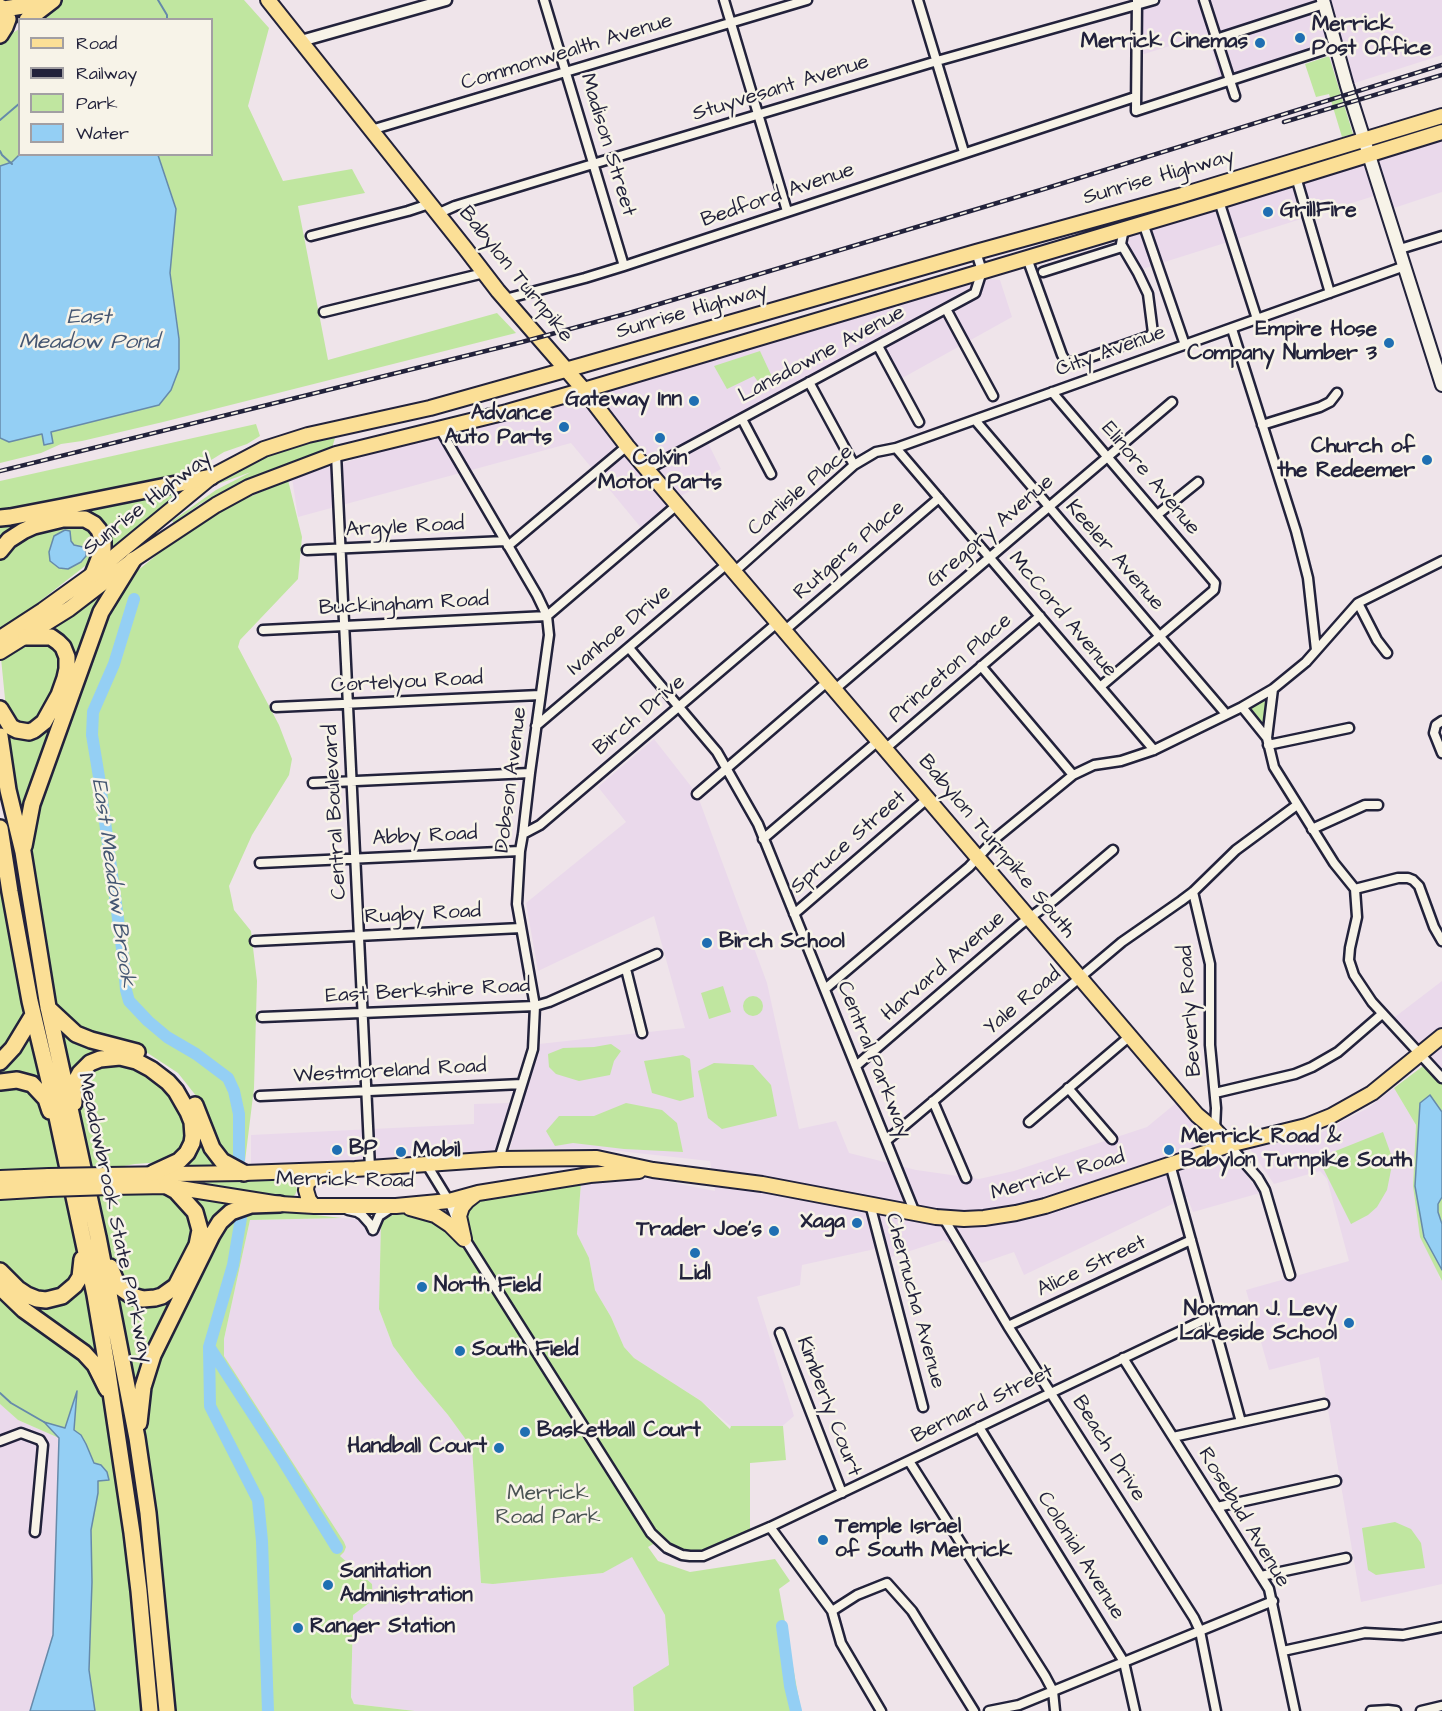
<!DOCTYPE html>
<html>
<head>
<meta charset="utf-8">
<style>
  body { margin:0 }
  #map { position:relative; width:1442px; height:1711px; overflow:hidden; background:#efe4ea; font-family:"Architects Daughter",sans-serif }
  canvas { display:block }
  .legend { position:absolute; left:18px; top:18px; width:195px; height:138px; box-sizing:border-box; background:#f7f3e8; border:2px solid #a29fa3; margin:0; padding:8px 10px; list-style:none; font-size:18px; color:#22223b }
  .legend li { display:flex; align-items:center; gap:12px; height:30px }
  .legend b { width:30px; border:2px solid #a29fa3 }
</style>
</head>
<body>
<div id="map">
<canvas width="1442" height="1711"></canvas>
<ul class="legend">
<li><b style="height:8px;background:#fbdf96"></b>Road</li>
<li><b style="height:8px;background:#22223b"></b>Railway</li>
<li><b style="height:16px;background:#c0e6a0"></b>Park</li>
<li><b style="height:16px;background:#94cff4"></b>Water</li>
</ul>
</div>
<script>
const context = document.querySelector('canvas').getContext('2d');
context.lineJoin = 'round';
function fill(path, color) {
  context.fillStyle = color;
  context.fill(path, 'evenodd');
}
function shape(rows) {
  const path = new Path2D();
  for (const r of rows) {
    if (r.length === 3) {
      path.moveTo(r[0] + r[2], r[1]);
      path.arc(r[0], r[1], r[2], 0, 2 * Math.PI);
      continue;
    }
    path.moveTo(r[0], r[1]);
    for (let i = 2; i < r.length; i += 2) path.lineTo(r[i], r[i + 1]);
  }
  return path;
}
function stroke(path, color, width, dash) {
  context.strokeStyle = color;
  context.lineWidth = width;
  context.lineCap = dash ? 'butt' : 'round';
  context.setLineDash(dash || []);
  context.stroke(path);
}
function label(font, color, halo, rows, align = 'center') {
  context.font = font + ' "Architects Daughter",sans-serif';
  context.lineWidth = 5;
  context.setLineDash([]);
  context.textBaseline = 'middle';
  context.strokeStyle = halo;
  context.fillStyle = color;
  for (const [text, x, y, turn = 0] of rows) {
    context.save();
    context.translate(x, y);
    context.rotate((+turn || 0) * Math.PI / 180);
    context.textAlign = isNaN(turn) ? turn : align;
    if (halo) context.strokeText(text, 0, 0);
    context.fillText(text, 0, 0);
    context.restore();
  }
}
fill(shape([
  [1143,0,1442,0,1442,55,1339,88,1328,56,1222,88,1208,34,1141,55],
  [1442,141,1442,192,1379,213,1374,196,1136,271,1125,236],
  [972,277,1000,280,1012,317,897,381,879,347,706,439,721,469,691,486,692,490,681,496,642,529,571,443,298,517,292,478],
  [654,739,697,794,767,983,799,1129,836,1121,849,1153,916,1170,979,1179,1014,1171,1147,1127,1187,1094,1230,1136,1232,1156,1260,1193,1193,1212,1187,1197,1024,1275,1014,1252,982,1263,944,1240,891,1257,875,1249,802,1265,800,1285,757,1297,794,1416,779,1429,735,1430,701,1401,634,1358,624,1347,611,1317,595,1290,589,1258,577,1234,581,1183,654,1179,715,1191,710,1161,591,1148,510,1149,539,1044,685,1028,654,916,538,971,526,903,626,822,598,787],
  [1442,981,1442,1079,1391,1020],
  [1394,1088,1416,1125,1413,1186,1439,1277,1442,1281,1442,1584,1361,1602,1319,1357,1269,1370,1246,1290,1349,1261,1327,1179,1320,1171,1274,1184,1250,1149,1320,1133,1368,1108],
  [510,1103,494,1153,376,1162,251,1164,251,1135,474,1124,474,1104],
  [342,1218,363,1219,375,1230,381,1221,379,1309,393,1346,416,1377,448,1415,472,1448,481,1583,493,1584,603,1573,632,1556,665,1615,669,1666,633,1687,634,1711,415,1711,354,1704,351,1697,353,1615,373,1600,372,1584,340,1556,224,1356,224,1339,250,1220],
  [0,1404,18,1420,59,1438,53,1635,30,1711,0,1711]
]), '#ead9eb');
fill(shape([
  [56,0,244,0,269,28,248,106,283,181,352,169,365,193,298,206,328,360,497,313,516,333,163,422,82,441,61,444,41,453,0,463,0,438,9,442,42,434,45,445,53,443,51,432,159,405,171,390,179,369,179,339,170,273,176,209,158,155,212,154,212,20,34,19],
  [19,29,20,154,12,162,0,166,0,41],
  [1329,56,1353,134,1342,137,1329,94,1316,97,1305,64],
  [760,351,773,379,761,386,754,376,727,389,714,366],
  [256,424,260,436,247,444,224,452,208,462,175,477,10,510,0,510,0,481],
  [334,434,335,438,332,448,260,474,200,504,174,523,172,521,216,490,251,472,218,484,217,482,230,472,283,448],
  [288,480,302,537,298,579,240,640,238,647,279,725,292,759,289,775,252,835,229,886,234,910,251,931,257,981,254,1088,245,1161,230,1157,219,1145,197,1097,178,1073,140,1048,84,1033,67,1019,56,1003,28,845,31,825,106,611,131,576,169,545,231,505],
  [180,488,182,493,107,553,88,516,0,545,0,520],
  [84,521,100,538,94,559,26,612,0,629,0,556,17,537],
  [108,587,25,816,20,815,15,796,5,723,30,734,72,660,49,632,50,628],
  [39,638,62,649,64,669,41,720,32,727,17,725,6,709,1,658,33,640],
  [1271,692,1265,732,1244,707],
  [0,888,23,1009,21,1026,0,1055],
  [723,986,731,1012,709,1019,701,993],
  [753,1006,10],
  [58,1019,148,1059,164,1070,183,1090,190,1100,224,1167,170,1168,188,1156,188,1103,131,1056,73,1076,68,1075],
  [30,1031,47,1097,0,1078,0,1066],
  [611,1044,621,1051,614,1061,610,1075,579,1081,556,1074,549,1067,548,1054,563,1048,594,1047],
  [683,1055,690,1059,694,1097,680,1101,652,1093,644,1061],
  [117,1059,170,1088,190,1134,176,1158,162,1162,135,1164,118,1167,86,1167,86,1152,81,1120,75,1101,75,1090,97,1062],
  [714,1063,753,1065,771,1085,777,1116,722,1129,708,1118,698,1071],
  [1427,1063,1442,1079,1442,1281,1420,1237,1413,1186,1416,1125,1394,1088],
  [26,1084,48,1113,54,1141,62,1168,37,1171,0,1169,0,1085],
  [626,1103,662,1110,677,1123,683,1152,624,1149,573,1143,555,1146,546,1131,559,1116,594,1116],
  [1383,1132,1393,1160,1387,1190,1377,1207,1368,1215,1351,1224,1318,1158],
  [142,1176,291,1177,294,1179,297,1190,295,1195,291,1198,283,1199],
  [581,1183,577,1234,589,1258,595,1290,611,1317,624,1347,634,1358,701,1401,730,1429,731,1426,783,1426,786,1460,750,1463,750,1533,702,1553,687,1553,671,1548,654,1533,467,1239,463,1214,469,1203],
  [111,1190,165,1193,182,1201,191,1210,196,1238,173,1282,149,1294,126,1287,111,1262,98,1204,94,1195],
  [52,1193,66,1196,79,1257,74,1280,50,1296,22,1287,0,1263,0,1199],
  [191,1195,250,1203,235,1206,135,1393,111,1279,119,1290,168,1295,199,1246,187,1197],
  [262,1209,342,1218,250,1220,224,1339,224,1356,344,1542,346,1547,344,1552,340,1556,372,1584,373,1600,353,1615,351,1697,354,1704,415,1711,173,1711,157,1545,156,1512,144,1433,144,1400,149,1377,221,1233,232,1215],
  [401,1211,434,1218,460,1237,655,1543,648,1547,658,1561,690,1572,775,1559,790,1581,779,1589,801,1711,634,1711,633,1687,669,1665,665,1615,632,1557,603,1573,493,1584,481,1583,472,1448,448,1415,416,1377,393,1346,379,1309,381,1221],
  [100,1276,130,1437,140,1505,152,1610,160,1711,155,1711],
  [85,1278,102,1367,28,1308,10,1286,46,1302],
  [0,1297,11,1309,51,1338,78,1354,102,1385,119,1500,125,1519,145,1711,95,1711,89,1670,92,1582,91,1530,98,1493,98,1481,108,1480,107,1472,101,1465,94,1464,86,1444,81,1436,74,1431,76,1394,65,1428,45,1423,59,1438,18,1420,0,1404],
  [1395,1522,1411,1529,1421,1543,1425,1568,1376,1575,1368,1570,1362,1528]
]), '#c0e6a0');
const water = shape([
  [20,154,158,155,176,209,170,273,179,339,179,369,171,390,159,405,51,432,53,443,44,445,42,434,9,442,0,438,0,166,12,162,20,154],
  [65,530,70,531,71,541,74,545,83,547,86,552,86,556,81,562,68,569,59,568,50,561,49,552,54,536,65,530],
  [1430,1095,1442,1112,1442,1197,1438,1204,1438,1212,1442,1224,1442,1270,1424,1237,1415,1186,1420,1103,1430,1095],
  [77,1391,74,1430,81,1435,86,1444,94,1463,101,1465,107,1472,109,1480,98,1481,98,1493,91,1530,92,1582,89,1670,95,1711,30,1711,53,1635,59,1438,44,1422,65,1428,77,1391]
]);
fill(water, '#94cff4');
stroke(water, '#668aaa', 1.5);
stroke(shape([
  [158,0,167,15,167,20],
  [0,120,20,103],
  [0,151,2,155,12,164],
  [0,1393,11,1403,44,1422]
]), '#668aaa', 2);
stroke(shape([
  [134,599,114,664,93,712,92,735,99,777,123,956,126,990,129,1001,148,1021,167,1037,196,1054,228,1078,234,1091,239,1114,239,1160],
  [241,1218,233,1265,209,1347,210,1406,258,1500,262,1541,268,1711],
  [210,1348,282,1459,337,1548],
  [782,1626,790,1686,796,1711]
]), '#94cff4', 12);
const minor = shape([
  [544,0,624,266],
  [724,0,787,211],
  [918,0,964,152],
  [1137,0,1136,111,1336,46],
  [1204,0,1235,96],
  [1216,39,1324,4],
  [371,130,807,0],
  [1296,177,1330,293],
  [1219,201,1257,319],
  [437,214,455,206,593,164,937,61,1154,0],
  [1143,223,1185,345],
  [311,236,408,211,429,204],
  [1400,249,1442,236],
  [1027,258,1062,355,1065,360,1070,362,1076,362,1150,336,1153,333,1148,294,1138,273,1121,244,1124,229],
  [1043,272,1122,247],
  [505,299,585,278,624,266,1135,97],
  [946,309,993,396],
  [324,312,484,273],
  [1232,329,1296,531,1308,578,1316,650],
  [878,346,919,422],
  [809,382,854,465],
  [1052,392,1215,583,1214,590,1100,687],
  [742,419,771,474],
  [975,420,1226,714],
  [1262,425,1320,407,1330,402,1337,393],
  [440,429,537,595,547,616,549,635,530,773,523,834,520,851,517,904,535,1006,533,1049,499,1159],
  [896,448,1154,750],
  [336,454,370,1168],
  [648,469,975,293,982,271,976,252],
  [1157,515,1198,482],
  [508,546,627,446],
  [307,550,505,541],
  [734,572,854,465,876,452,896,448,1405,266],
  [1358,603,1377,640,1387,653],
  [263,630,547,616,677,505],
  [784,631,939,498],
  [629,648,717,752,758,824,915,1213],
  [981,666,1073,775],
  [1273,689,1267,738,1274,767,1334,863,1355,889,1357,917,1350,948,1349,960,1354,975,1372,1002,1442,1078],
  [834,690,1172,402],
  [276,707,540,695],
  [1242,707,1267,738],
  [1442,721,1436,725,1434,733,1442,753],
  [536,726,727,564],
  [1268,745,1349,728],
  [885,749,1040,616],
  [313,783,530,773],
  [697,794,827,682],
  [1312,829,1365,805,1378,805],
  [523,834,540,825,777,623],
  [763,839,878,741],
  [260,863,520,851],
  [1355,889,1398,878,1408,878,1413,880,1419,886,1434,927,1442,941],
  [1193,892,1210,964,1210,1045,1216,1108,1215,1130],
  [794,914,927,799],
  [255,941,521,928],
  [626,969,642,1033],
  [825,989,969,867,996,838,1073,775,1094,765,1121,761,1154,750,1242,707,1273,689,1306,662,1358,603,1442,561],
  [262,1017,535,1006,549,1002,657,954],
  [856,1066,1021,924,1054,900,1113,850],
  [1068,1088,1112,1139],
  [1215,1093,1295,1074,1312,1067,1338,1052,1382,1014],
  [260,1096,522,1084],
  [933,1101,966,1178],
  [1029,1122,1130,1036],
  [886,1141,1122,942,1181,901,1193,892,1236,850,1297,805],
  [1229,1145,1258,1178,1265,1190,1290,1275],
  [1170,1164,1241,1422],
  [427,1165,449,1201,457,1221],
  [870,1204,923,1407],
  [348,1210,357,1212,362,1215,370,1224,373,1230],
  [943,1217,1008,1326,1194,1618,1200,1631,1216,1711],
  [373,1230,379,1216,391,1208],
  [463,1236,651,1533,667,1548,682,1555,690,1556,703,1556,770,1527,1212,1316],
  [1008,1326,1191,1240],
  [780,1333,842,1493],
  [1123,1358,1269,1589,1295,1711],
  [979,1427,1124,1662,1135,1711],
  [1173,1437,1324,1404],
  [0,1441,21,1433,40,1440,43,1445,35,1532],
  [909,1461,1045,1676,1053,1691,1055,1711],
  [1217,1507,1336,1481],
  [770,1527,832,1611,841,1643,881,1711],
  [1261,1576,1346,1558],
  [832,1611,857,1595,887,1583,912,1611,974,1711],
  [1283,1651,1365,1633,1403,1635,1442,1627],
  [989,1711,1019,1705,1273,1601],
  [1371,1711,1388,1710,1396,1711],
  [1421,1711,1442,1706]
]);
const tertiary = shape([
  [301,41,446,0]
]);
const secondary = shape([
  [1323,0,1347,86,1442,385]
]);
const primary = shape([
  [268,0,465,248,498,291,584,390,627,446,1197,1115,1215,1130,1229,1145],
  [106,1175,244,1173,355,1169,499,1159,597,1158,653,1170,762,1184,936,1217,964,1219,984,1218,1016,1213,1045,1206,1229,1145,1306,1126,1331,1116,1372,1093,1442,1036],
  [0,1178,49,1176],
  [110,1187,167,1186,280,1204,314,1206,396,1206,449,1201,478,1193,590,1175,639,1171],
  [0,1192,49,1189],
  [314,1206,309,1200,306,1190,307,1183,313,1178,326,1173],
  [410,1208,435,1215,450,1225,464,1239],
  [464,1239,459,1216,462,1207,467,1201,476,1194]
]);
const trunk = shape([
  [0,638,43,610,93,574,211,477,264,449,308,435,430,408,583,365,976,252,1179,196,1442,116],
  [0,652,69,609,133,560,216,505,249,487,336,454,507,412,584,390,1219,201,1442,132]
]);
const motorway = shape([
  [0,7,4,9,29,5,39,0],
  [27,20,53,0],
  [0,35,5,27,8,19,4,9],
  [0,518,10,517,62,507,211,477],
  [0,551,9,540,23,531,34,526,63,519,85,519,94,524,99,530,103,541,103,549,93,574],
  [0,709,11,727,17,730,29,732,34,730,44,722,59,695,65,678,67,669,67,657,63,647,58,642,51,637,26,637],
  [0,736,8,790,23,852,48,1007,98,1237,137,1438,148,1513,167,1711],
  [0,828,10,892,30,1001,51,1089,95,1295,107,1366,132,1533,139,1591,150,1711],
  [24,846,32,804,101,612,133,560],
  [48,1008,76,1034,91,1040,137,1052],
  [0,1062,13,1048,33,1015],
  [0,1082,17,1080,32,1084,46,1099,50,1111],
  [74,1103,73,1086,80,1073,90,1063,100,1059,120,1057,136,1061,151,1069,168,1082,176,1091,188,1112,192,1122,193,1136,192,1143,187,1153,179,1161,153,1173],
  [195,1105,212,1148,222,1161,244,1173],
  [110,1267,118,1286,132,1296,143,1299,155,1298,162,1296,176,1286,197,1245,200,1230,195,1212,176,1191,167,1186],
  [0,1271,18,1289,27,1295,37,1299,46,1300,62,1296,75,1285,80,1277,82,1259],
  [0,1287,24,1310,84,1353,95,1365,107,1389],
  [139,1423,143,1387,153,1355,212,1235,220,1222,231,1212,251,1205,280,1204]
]);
stroke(minor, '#22223b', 13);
stroke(tertiary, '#22223b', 15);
stroke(secondary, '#22223b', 16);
stroke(primary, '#22223b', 18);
stroke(trunk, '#22223b', 18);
stroke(motorway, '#22223b', 20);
stroke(minor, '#f7f3e8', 8);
stroke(tertiary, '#f7f3e8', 10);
stroke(secondary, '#f7f3e8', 12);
stroke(primary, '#fbdf96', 14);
stroke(trunk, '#fbdf96', 14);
stroke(motorway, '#fbdf96', 15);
const rail = shape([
  [1284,122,1442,75],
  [0,471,522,342,629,313,1044,189,1442,65]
]);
stroke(rail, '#22223b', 4.5);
stroke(rail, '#f7f3e8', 2, [7]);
const primaryBridge = shape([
  [49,1176,106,1175],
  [49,1189,110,1187]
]);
stroke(primaryBridge, '#22223b', 18, []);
stroke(primaryBridge, '#fbdf96', 14);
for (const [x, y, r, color] of [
  [1300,38,6,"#1f6fb2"],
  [1260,43,6,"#1f6fb2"],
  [1268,212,6,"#1f6fb2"],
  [1389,343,6,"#1f6fb2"],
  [694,401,6,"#1f6fb2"],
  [564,427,6,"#1f6fb2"],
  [660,438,6,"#1f6fb2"],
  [1427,460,6,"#1f6fb2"],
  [707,943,6,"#1f6fb2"],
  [337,1150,6,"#1f6fb2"],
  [1169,1150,6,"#1f6fb2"],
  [401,1152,6,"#1f6fb2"],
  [857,1223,6,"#1f6fb2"],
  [774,1231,6,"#1f6fb2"],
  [695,1253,6,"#1f6fb2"],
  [422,1287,6,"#1f6fb2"],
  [1349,1323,6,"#1f6fb2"],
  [460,1351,6,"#1f6fb2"],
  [525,1432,6,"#1f6fb2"],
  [499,1448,6,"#1f6fb2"],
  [823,1540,6,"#1f6fb2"],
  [328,1585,6,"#1f6fb2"],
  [298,1628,6,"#1f6fb2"]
]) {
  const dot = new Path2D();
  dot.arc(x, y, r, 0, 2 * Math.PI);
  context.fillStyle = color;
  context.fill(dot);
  stroke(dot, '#f7f3e8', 2);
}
label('bold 21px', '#22223b', '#f7f3e8', [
  ["Merrick",1312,26],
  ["Post Office",1312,50],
  ["Merrick Cinemas",1248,43,"right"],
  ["GrillFire",1280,212],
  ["Empire Hose",1377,331,"right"],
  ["Company Number 3",1377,355,"right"],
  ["Gateway Inn",682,401,"right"],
  ["Advance",552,415,"right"],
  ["Auto Parts",552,439,"right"],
  ["Church of",1415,448,"right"],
  ["the Redeemer",1415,472,"right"],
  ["Colvin",660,460,"center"],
  ["Motor Parts",660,484,"center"],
  ["Birch School",719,943],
  ["Merrick Road &",1181,1138],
  ["Babylon Turnpike South",1181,1162],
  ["BP",349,1150],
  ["Mobil",413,1152],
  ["Xaga",845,1223,"right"],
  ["Trader Joe's",762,1231,"right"],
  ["Lidl",695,1275,"center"],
  ["North Field",434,1287],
  ["Norman J. Levy",1337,1311,"right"],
  ["Lakeside School",1337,1335,"right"],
  ["South Field",472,1351],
  ["Basketball Court",537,1432],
  ["Handball Court",487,1448,"right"],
  ["Temple Israel",835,1528],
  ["of South Merrick",835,1552],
  ["Sanitation",340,1573],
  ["Administration",340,1597],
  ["Ranger Station",310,1628]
], 'left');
label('21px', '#22223b', '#f7f3e8', [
  ["Commonwealth Avenue",567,53,-17],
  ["Stuyvesant Avenue",781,89,-17],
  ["Madison Street",607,145,73],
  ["Sunrise Highway",1159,178,-16],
  ["Bedford Avenue",778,196,-19],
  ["Babylon Turnpike",515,275,51],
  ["Sunrise Highway",692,312,-16],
  ["City Avenue",1111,352,-20],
  ["Lansdowne Avenue",822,355,-28],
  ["Elinore Avenue",1150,479,50],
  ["Carlisle Place",801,491,-40],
  ["Sunrise Highway",148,504,-38],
  ["Argyle Road",405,528,-3],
  ["Gregory Avenue",991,532,-41],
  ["Rutgers Place",850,551,-41],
  ["Keeler Avenue",1114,556,49],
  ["Buckingham Road",404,605,-3],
  ["McCord Avenue",1062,615,50],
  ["Ivanhoe Drive",620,631,-40],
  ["Princeton Place",951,669,-41],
  ["Cortelyou Road",407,683,-3],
  ["Birch Drive",640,716,-40],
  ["Dobson Avenue",512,780,-83],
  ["Central Boulevard",336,812,-93],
  ["Abby Road",425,837,-3],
  ["Spruce Street",849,843,-41],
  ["Babylon Turnpike South",996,847,50],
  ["Rugby Road",423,915,-3],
  ["Harvard Avenue",944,967,-41],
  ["East Berkshire Road",428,992,-3],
  ["Yale Road",1023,1002,-40],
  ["Beverly Road",1191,1011,-94],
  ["Central Parkway",873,1060,68],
  ["Westmoreland Road",390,1072,-3],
  ["Merrick Road",1058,1176,-16],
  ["Merrick Road",345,1181,1],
  ["Meadowbrook State Parkway",114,1218,78],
  ["Alice Street",1092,1267,-25],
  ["Chernucha Avenue",914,1301,75],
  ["Bernard Street",983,1405,-26],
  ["Kimberly Court",828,1407,69],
  ["Beach Drive",1108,1449,58],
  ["Rosebud Avenue",1243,1518,59],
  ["Colonial Avenue",1080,1556,58]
]);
label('21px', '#4a5354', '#f7f3e8', [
  ["Merrick",548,1495],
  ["Road Park",548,1519]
]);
label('italic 22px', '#445672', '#f7f3e8', [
  ["East",89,318],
  ["Meadow Pond",89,343],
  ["East Meadow Brook",112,883,82]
]);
</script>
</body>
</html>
